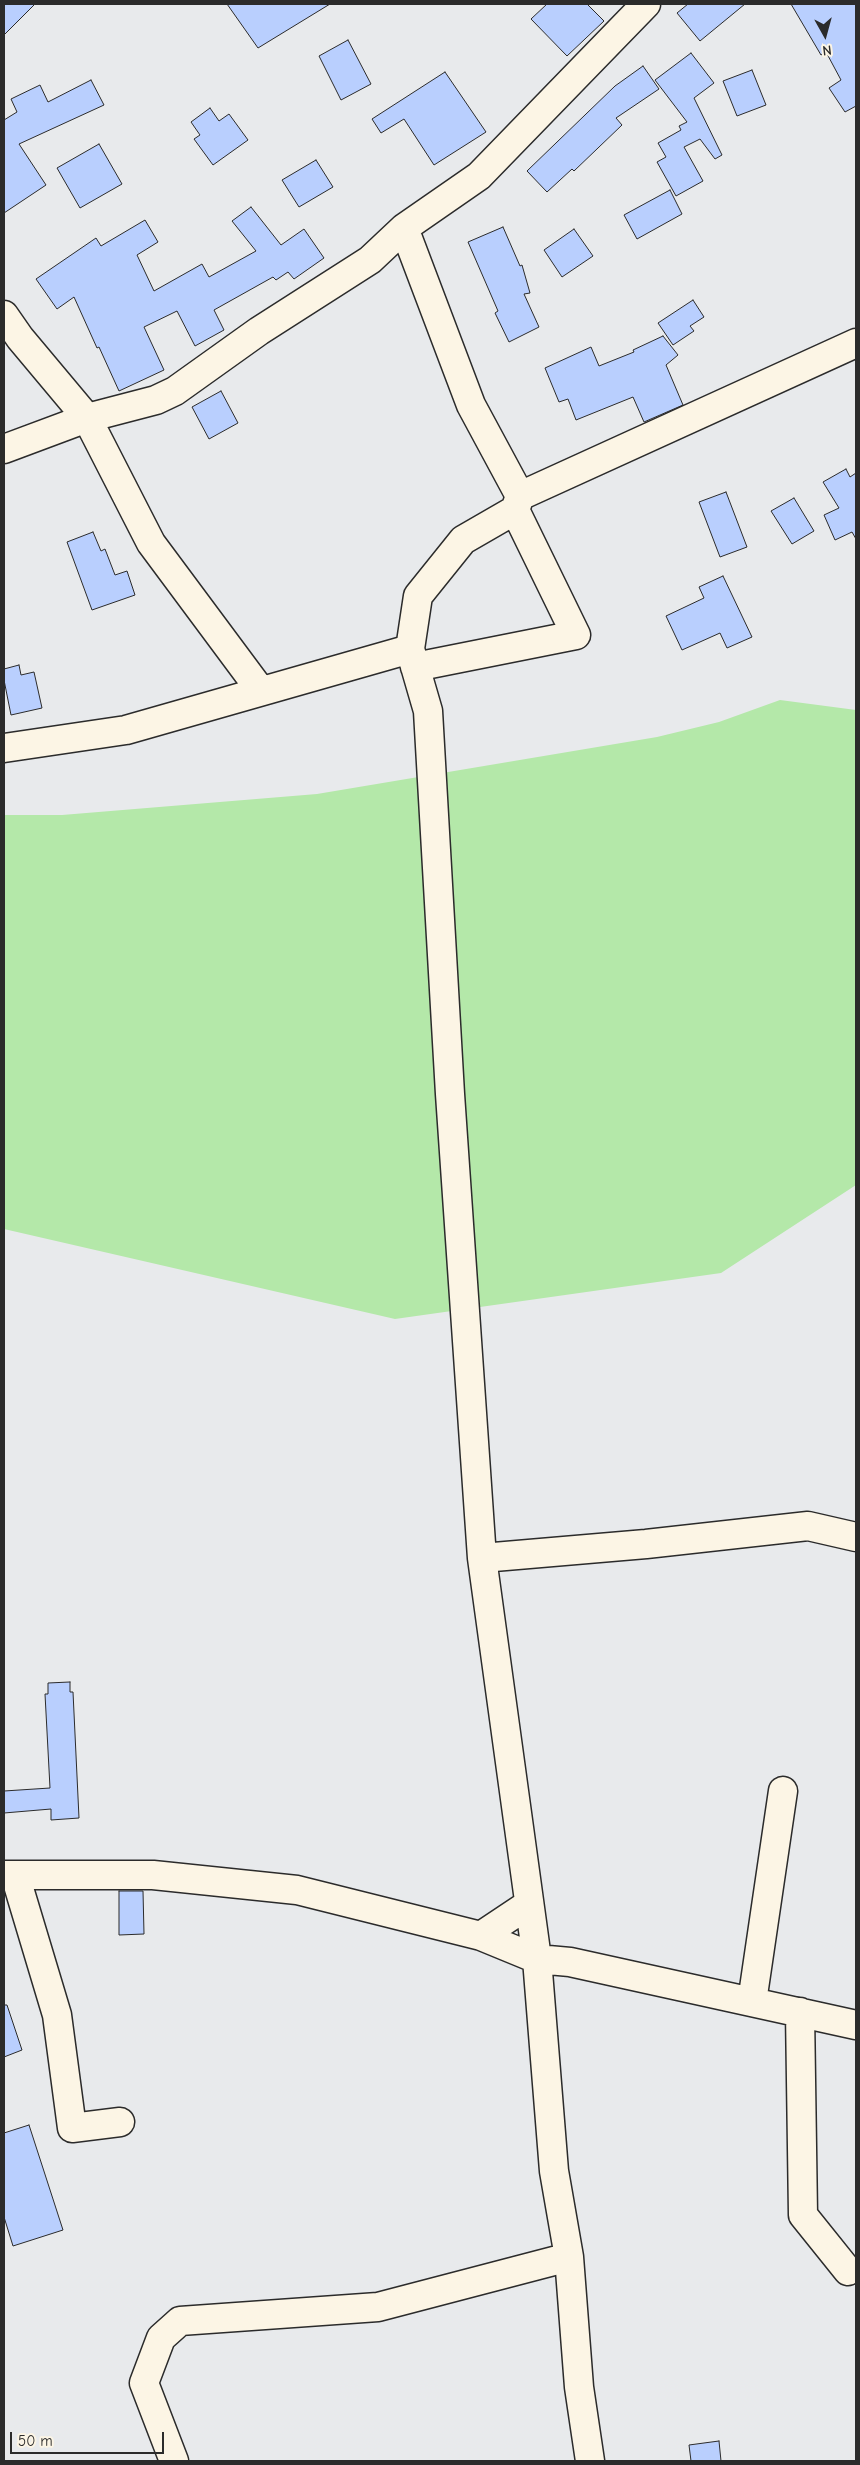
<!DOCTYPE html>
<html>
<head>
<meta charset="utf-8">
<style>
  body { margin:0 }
  #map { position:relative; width:860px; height:2465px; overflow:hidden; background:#e8eaec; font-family:"Comic Neue",sans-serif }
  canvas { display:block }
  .frame { position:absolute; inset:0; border:5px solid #2b2b2b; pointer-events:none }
  .north { position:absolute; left:800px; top:10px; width:50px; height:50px; -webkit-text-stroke:4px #fcf5e5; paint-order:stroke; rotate:173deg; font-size:14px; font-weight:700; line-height:20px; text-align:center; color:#2b2b2b }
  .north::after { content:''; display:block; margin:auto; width:18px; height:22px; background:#2b2b2b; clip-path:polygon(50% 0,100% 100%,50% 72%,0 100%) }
  .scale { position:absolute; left:10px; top:2432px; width:154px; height:22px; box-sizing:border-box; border:2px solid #2b2b2b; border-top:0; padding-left:6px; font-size:15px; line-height:18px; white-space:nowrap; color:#2b2b2b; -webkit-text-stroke:4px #fcf5e5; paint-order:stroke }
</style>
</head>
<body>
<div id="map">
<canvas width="860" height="2465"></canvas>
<div class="frame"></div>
<div class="north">N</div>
<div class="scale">50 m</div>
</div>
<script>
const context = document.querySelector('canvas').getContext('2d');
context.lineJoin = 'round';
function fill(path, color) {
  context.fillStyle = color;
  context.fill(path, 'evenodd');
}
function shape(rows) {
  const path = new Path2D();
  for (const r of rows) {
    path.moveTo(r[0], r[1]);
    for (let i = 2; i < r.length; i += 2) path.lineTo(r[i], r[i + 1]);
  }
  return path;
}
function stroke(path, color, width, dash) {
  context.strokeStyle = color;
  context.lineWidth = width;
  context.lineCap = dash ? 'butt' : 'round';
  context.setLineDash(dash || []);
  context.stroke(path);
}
fill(shape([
  [780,700,856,710,856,1185,721,1273,395,1319,4,1229,4,815,62,815,317,794,657,737,719,722]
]), '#b4e8a9');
const building = shape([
  [4,4,35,4,4,35,4,4],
  [227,4,330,4,258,48,227,4],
  [547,4,587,4,604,21,567,56,531,19,547,4],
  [688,4,745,4,700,41,677,13,688,4],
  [791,4,856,4,856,106,845,112,829,88,841,80,826,52,821,55,791,4],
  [348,40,371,84,341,100,319,56,348,40],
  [691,53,714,83,694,98,722,155,715,159,700,139,684,147,703,181,676,196,657,162,666,157,658,143,681,130,679,126,687,122,655,80,691,53],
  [643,66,659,89,616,118,622,125,574,171,572,169,547,192,527,171,615,86,643,66],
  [752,70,766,105,737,116,723,81,752,70],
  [445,72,486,132,434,165,404,119,381,133,372,119,445,72],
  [91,80,104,105,19,144,46,185,4,213,4,120,17,112,11,99,40,85,48,102,91,80],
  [210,108,219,121,229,114,248,140,213,165,194,139,200,135,191,122,210,108],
  [99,144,122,184,80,208,57,168,99,144],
  [316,160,333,187,299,207,282,180,316,160],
  [670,190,682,214,637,239,624,215,670,190],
  [251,207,281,245,304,229,324,258,294,279,288,272,276,280,273,277,214,310,224,330,195,346,177,311,144,327,164,370,119,391,99,347,97,348,74,297,57,309,36,279,96,238,101,246,145,220,158,242,137,255,154,291,202,264,209,277,256,251,232,221,251,207],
  [503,227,520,266,522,265,530,293,524,294,539,327,509,342,495,313,498,311,468,242,503,227],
  [574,229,593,256,562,277,544,250,574,229],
  [693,300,704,317,690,326,694,331,673,345,658,323,693,300],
  [663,336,678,355,666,365,683,405,644,422,633,397,576,420,568,399,559,402,545,368,591,347,599,366,634,352,633,350,663,336],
  [221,391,238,423,209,439,192,407,221,391],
  [846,469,850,477,856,473,856,539,852,532,835,540,824,515,839,508,823,482,846,469],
  [726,492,747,547,720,557,699,502,726,492],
  [794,498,814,531,792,544,771,511,794,498],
  [93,532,101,551,105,549,115,575,127,571,135,595,92,610,67,542,93,532],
  [723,576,752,637,727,648,720,633,682,650,666,616,704,598,699,587,723,576],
  [19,665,21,675,34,672,42,708,11,715,4,680,4,669,19,665],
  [70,1682,70,1692,73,1692,79,1818,51,1820,51,1809,4,1813,4,1791,50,1788,45,1694,48,1694,48,1683,70,1682],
  [119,1891,143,1891,144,1934,119,1935,119,1891],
  [4,2005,7,2005,22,2050,4,2057,4,2005],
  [29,2125,63,2230,13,2246,4,2217,4,2133,29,2125],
  [719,2441,721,2461,691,2461,689,2445,719,2441]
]);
fill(building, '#b9cffe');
stroke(building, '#2b2b2b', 1);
const minor = shape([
  [404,228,471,405,520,496],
  [4,315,20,338,87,418,151,543,261,691],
  [4,449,87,418,156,400,175,391,259,331,370,260,404,228,479,176,646,4],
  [410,649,428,711,450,1094,482,1558,537,1959,554,2171,569,2257,579,2387,590,2461],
  [415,667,576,635,515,510],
  [4,748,126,730,410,649,418,596,463,540,515,510,520,496,856,343],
  [482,1558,646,1544,808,1526,856,1537],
  [4,1875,153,1875,297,1890,481,1936,537,1959,570,1962,856,2025],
  [15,1875,57,2015,72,2128,120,2122],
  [481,1936,529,1904],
  [752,2002,783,1791],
  [800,2012,803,2215,848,2271],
  [174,2461,144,2383,161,2338,180,2321,378,2307,569,2257]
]);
stroke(minor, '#2b2b2b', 31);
stroke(minor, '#fcf5e5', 28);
</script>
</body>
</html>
